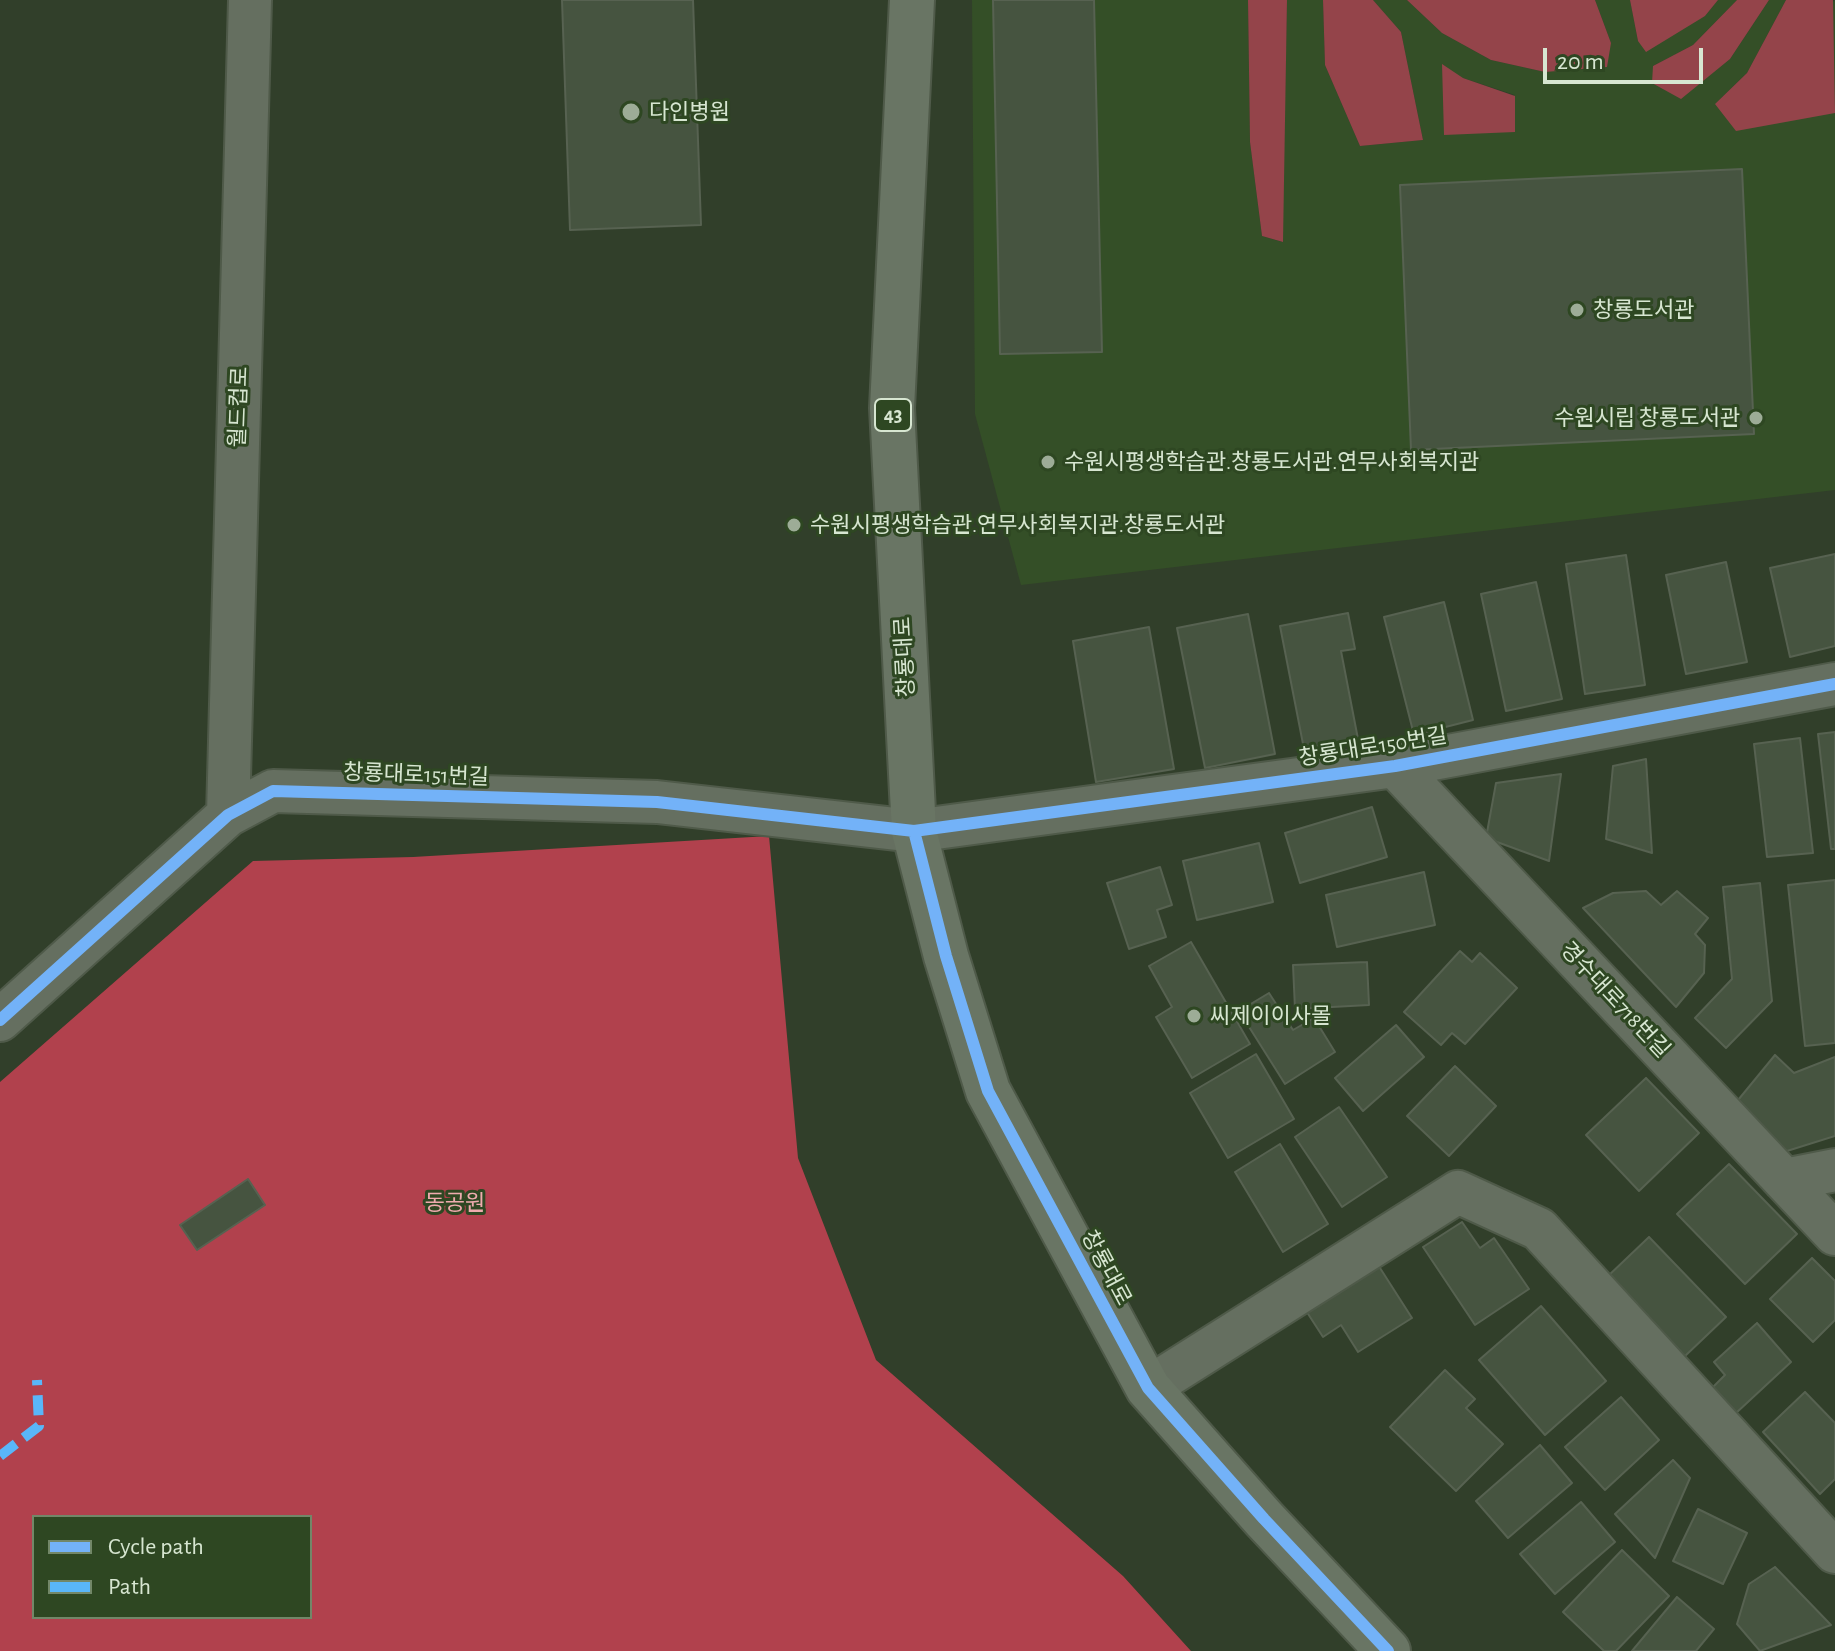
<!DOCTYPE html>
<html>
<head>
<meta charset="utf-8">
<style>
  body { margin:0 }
  #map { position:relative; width:1835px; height:1651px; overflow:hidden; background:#313f2a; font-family:"Alegreya Sans",sans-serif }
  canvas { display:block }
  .legend { position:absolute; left:32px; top:1515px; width:280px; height:104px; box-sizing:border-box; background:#2e4722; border:2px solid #728768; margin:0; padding:10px 14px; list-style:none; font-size:24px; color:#d7e6d1 }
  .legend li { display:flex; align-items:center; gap:16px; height:40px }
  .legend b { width:40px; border:2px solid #728768 }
  .scale { position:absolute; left:1543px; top:48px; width:160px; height:36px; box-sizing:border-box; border:4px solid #d7e6d1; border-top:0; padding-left:10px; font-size:24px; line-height:28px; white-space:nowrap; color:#d7e6d1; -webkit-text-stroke:6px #2e4722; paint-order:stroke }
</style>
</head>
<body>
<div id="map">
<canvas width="1835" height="1651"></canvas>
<ul class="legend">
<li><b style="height:10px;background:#73b2f8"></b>Cycle path</li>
<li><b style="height:10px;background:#59b6f9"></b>Path</li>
</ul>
<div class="scale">20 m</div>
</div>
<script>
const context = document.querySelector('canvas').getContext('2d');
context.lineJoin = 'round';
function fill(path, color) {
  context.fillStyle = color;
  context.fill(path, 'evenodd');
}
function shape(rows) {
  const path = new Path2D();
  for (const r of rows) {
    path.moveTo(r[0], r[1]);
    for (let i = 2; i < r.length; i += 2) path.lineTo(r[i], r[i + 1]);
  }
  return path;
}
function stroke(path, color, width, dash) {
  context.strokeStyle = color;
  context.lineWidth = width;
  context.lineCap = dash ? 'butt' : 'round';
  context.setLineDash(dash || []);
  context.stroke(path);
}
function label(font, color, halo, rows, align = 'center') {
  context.font = font + ' "Alegreya Sans","Noto Sans KR",sans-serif';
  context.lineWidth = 6;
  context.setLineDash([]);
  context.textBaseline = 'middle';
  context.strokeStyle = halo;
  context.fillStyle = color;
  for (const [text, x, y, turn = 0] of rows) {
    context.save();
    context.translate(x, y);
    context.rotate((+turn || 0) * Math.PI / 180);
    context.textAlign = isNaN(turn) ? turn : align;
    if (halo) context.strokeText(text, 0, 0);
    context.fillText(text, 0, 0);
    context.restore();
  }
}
fill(shape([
  [972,0,1248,0,1250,142,1262,236,1282,242,1287,0,1323,0,1325,65,1360,146,1423,140,1401,32,1373,0,1407,0,1442,33,1491,60,1545,72,1611,43,1595,0,1630,0,1638,41,1705,16,1718,0,1737,0,1693,45,1653,66,1681,98,1730,59,1769,0,1786,0,1747,73,1715,104,1835,0,1835,490,1021,585,975,414],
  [1463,78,1515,95,1444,135]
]), '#344f27');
fill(shape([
  [1248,0,1287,0,1283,242,1262,236,1250,142],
  [1323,0,1373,0,1401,32,1423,140,1360,146,1325,65],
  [1407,0,1595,0,1611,43,1607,67,1545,72,1491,60,1442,33],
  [1630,0,1718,0,1705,16,1646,52,1638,41],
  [1737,0,1769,0,1730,59,1681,99,1652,83,1653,66,1693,45],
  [1786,0,1833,0,1835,113,1736,131,1715,104,1747,73],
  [1442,64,1463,78,1515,96,1515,132,1444,135]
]), '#94444a');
fill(shape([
  [769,836,798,1158,876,1360,1123,1576,1191,1651,0,1651,0,1082,253,861,413,857],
  [34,1517,310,1517,310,1617,34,1617]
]), '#b1414d');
const building = shape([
  [562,0,693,0,701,225,570,230,562,0],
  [993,0,1094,0,1102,352,1000,354,993,0],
  [1742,169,1754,434,1411,450,1400,185,1742,169],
  [1835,554,1835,646,1790,657,1770,568,1835,554],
  [1626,555,1645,685,1585,694,1566,564,1626,555],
  [1726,562,1747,662,1686,674,1666,575,1726,562],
  [1536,582,1562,699,1506,711,1481,594,1536,582],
  [1444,602,1473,720,1414,735,1384,617,1444,602],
  [1348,613,1355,649,1341,651,1358,739,1304,749,1280,626,1348,613],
  [1248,614,1275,754,1205,768,1177,628,1248,614],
  [1149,627,1174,769,1096,782,1073,641,1149,627],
  [1835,732,1835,849,1831,849,1818,734,1835,732],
  [1800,738,1813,853,1767,857,1754,744,1800,738],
  [1646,759,1652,853,1606,839,1613,766,1646,759],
  [1561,774,1549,861,1486,838,1496,783,1561,774],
  [1372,807,1387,857,1300,883,1285,833,1372,807],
  [1259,843,1273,902,1197,920,1183,861,1259,843],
  [1160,867,1172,905,1157,910,1166,937,1129,949,1107,883,1160,867],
  [1424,872,1435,925,1337,947,1326,895,1424,872],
  [1835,880,1835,1043,1805,1046,1788,885,1835,880],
  [1760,883,1772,1001,1726,1048,1695,1018,1732,979,1723,887,1760,883],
  [1646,891,1661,905,1677,891,1708,918,1695,934,1705,945,1704,973,1676,1007,1583,908,1613,893,1646,891],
  [1191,942,1250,1044,1192,1078,1156,1017,1172,1007,1149,966,1191,942],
  [1460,951,1472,962,1480,953,1517,988,1465,1044,1452,1033,1441,1045,1404,1012,1460,951],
  [1367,962,1369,1005,1295,1009,1293,965,1367,962],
  [1269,993,1293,1030,1314,1018,1335,1052,1285,1084,1239,1011,1269,993],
  [1396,1025,1424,1057,1363,1111,1335,1078,1396,1025],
  [1256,1054,1294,1119,1228,1158,1190,1093,1256,1054],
  [1775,1055,1794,1073,1835,1057,1835,1136,1787,1151,1734,1105,1775,1055],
  [1455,1066,1496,1106,1449,1156,1407,1116,1455,1066],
  [1646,1078,1699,1133,1639,1191,1586,1135,1646,1078],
  [1339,1107,1387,1177,1342,1207,1295,1137,1339,1107],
  [1280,1144,1328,1224,1283,1252,1235,1172,1280,1144],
  [1729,1164,1797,1234,1745,1284,1677,1214,1729,1164],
  [248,1179,265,1205,197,1250,180,1225,248,1179],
  [1462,1222,1480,1248,1494,1238,1529,1289,1475,1325,1423,1247,1462,1222],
  [1649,1237,1726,1317,1684,1357,1607,1277,1649,1237],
  [1373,1257,1412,1318,1358,1352,1341,1325,1323,1337,1301,1303,1373,1257],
  [1812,1258,1835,1281,1835,1320,1813,1342,1770,1299,1812,1258],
  [1541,1306,1606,1381,1545,1435,1479,1360,1541,1306],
  [1757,1323,1791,1362,1735,1414,1712,1388,1725,1375,1714,1362,1757,1323],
  [1445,1370,1475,1399,1466,1408,1503,1444,1456,1491,1390,1427,1445,1370],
  [1805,1392,1835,1423,1835,1479,1820,1494,1763,1432,1805,1392],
  [1621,1397,1659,1440,1605,1490,1565,1447,1621,1397],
  [1540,1445,1572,1483,1508,1538,1476,1501,1540,1445],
  [1673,1460,1690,1478,1655,1558,1615,1514,1673,1460],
  [1581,1502,1615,1542,1555,1594,1520,1554,1581,1502],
  [1698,1509,1747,1533,1723,1584,1673,1561,1698,1509],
  [1622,1550,1669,1596,1616,1651,1604,1651,1563,1612,1622,1550],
  [1775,1567,1831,1625,1760,1651,1737,1624,1749,1584,1775,1567],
  [1677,1597,1714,1629,1696,1651,1632,1651,1677,1597]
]);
fill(building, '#465440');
stroke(building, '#576251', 2);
const street = shape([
  [1395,766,1835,1234],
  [228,815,250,0],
  [0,1020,228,815,273,791,657,802,914,831,1395,766,1835,684],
  [1784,1180,1835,1170],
  [1148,1388,1458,1192,1539,1229,1835,1552]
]);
const primary = shape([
  [912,0,892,408,914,831,946,956,988,1091,1148,1388,1264,1519,1388,1651]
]);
stroke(street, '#4f5a49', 46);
stroke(primary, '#4f5a49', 48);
stroke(street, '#656f60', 42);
stroke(primary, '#697564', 44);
stroke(shape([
  [0,1456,39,1426,37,1380]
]), '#59b6f9', 10, [20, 10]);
stroke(shape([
  [914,831,946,956,988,1091,1148,1388,1264,1519,1388,1651],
  [0,1020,228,815,273,791,657,802,914,831,1395,766,1835,684]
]), '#73b2f8', 12);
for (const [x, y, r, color] of [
  [631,112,10,"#9dac97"],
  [1577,310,8,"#9dac97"],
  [1756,418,8,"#9dac97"],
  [1048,462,8,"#9dac97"],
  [794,525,8,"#9dac97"],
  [1194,1016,8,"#9dac97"]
]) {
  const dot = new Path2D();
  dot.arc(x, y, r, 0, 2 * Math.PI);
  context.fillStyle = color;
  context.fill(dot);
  stroke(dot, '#2e4722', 3);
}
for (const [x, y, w] of [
  [893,415,36]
]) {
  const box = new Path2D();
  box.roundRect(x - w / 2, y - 16, w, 32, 6);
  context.fillStyle = '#2e4722';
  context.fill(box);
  stroke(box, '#d7e6d1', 2);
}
label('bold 20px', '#d7e6d1', null, [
  ["43",893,415]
]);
label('22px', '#d7e6d1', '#2e4722', [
  ["다인병원",649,112],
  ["창룡도서관",1593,310],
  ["수원시립 창룡도서관",1740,418,"right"],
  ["수원시평생학습관.창룡도서관.연무사회복지관",1064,462],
  ["수원시평생학습관.연무사회복지관.창룡도서관",810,525],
  ["씨제이이사몰",1210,1016]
], 'left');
label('22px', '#d7e6d1', '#2e4722', [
  ["월드컵로",239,407,-88],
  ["창룡대로",905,657,-93],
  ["창룡대로150번길",1373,747,-9],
  ["창룡대로151번길",416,775,2],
  ["경수대로718번길",1615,1000,47],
  ["창룡대로",1106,1268,62]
]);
label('22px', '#eeabae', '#2e4722', [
  ["동공원",455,1203]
]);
</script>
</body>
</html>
